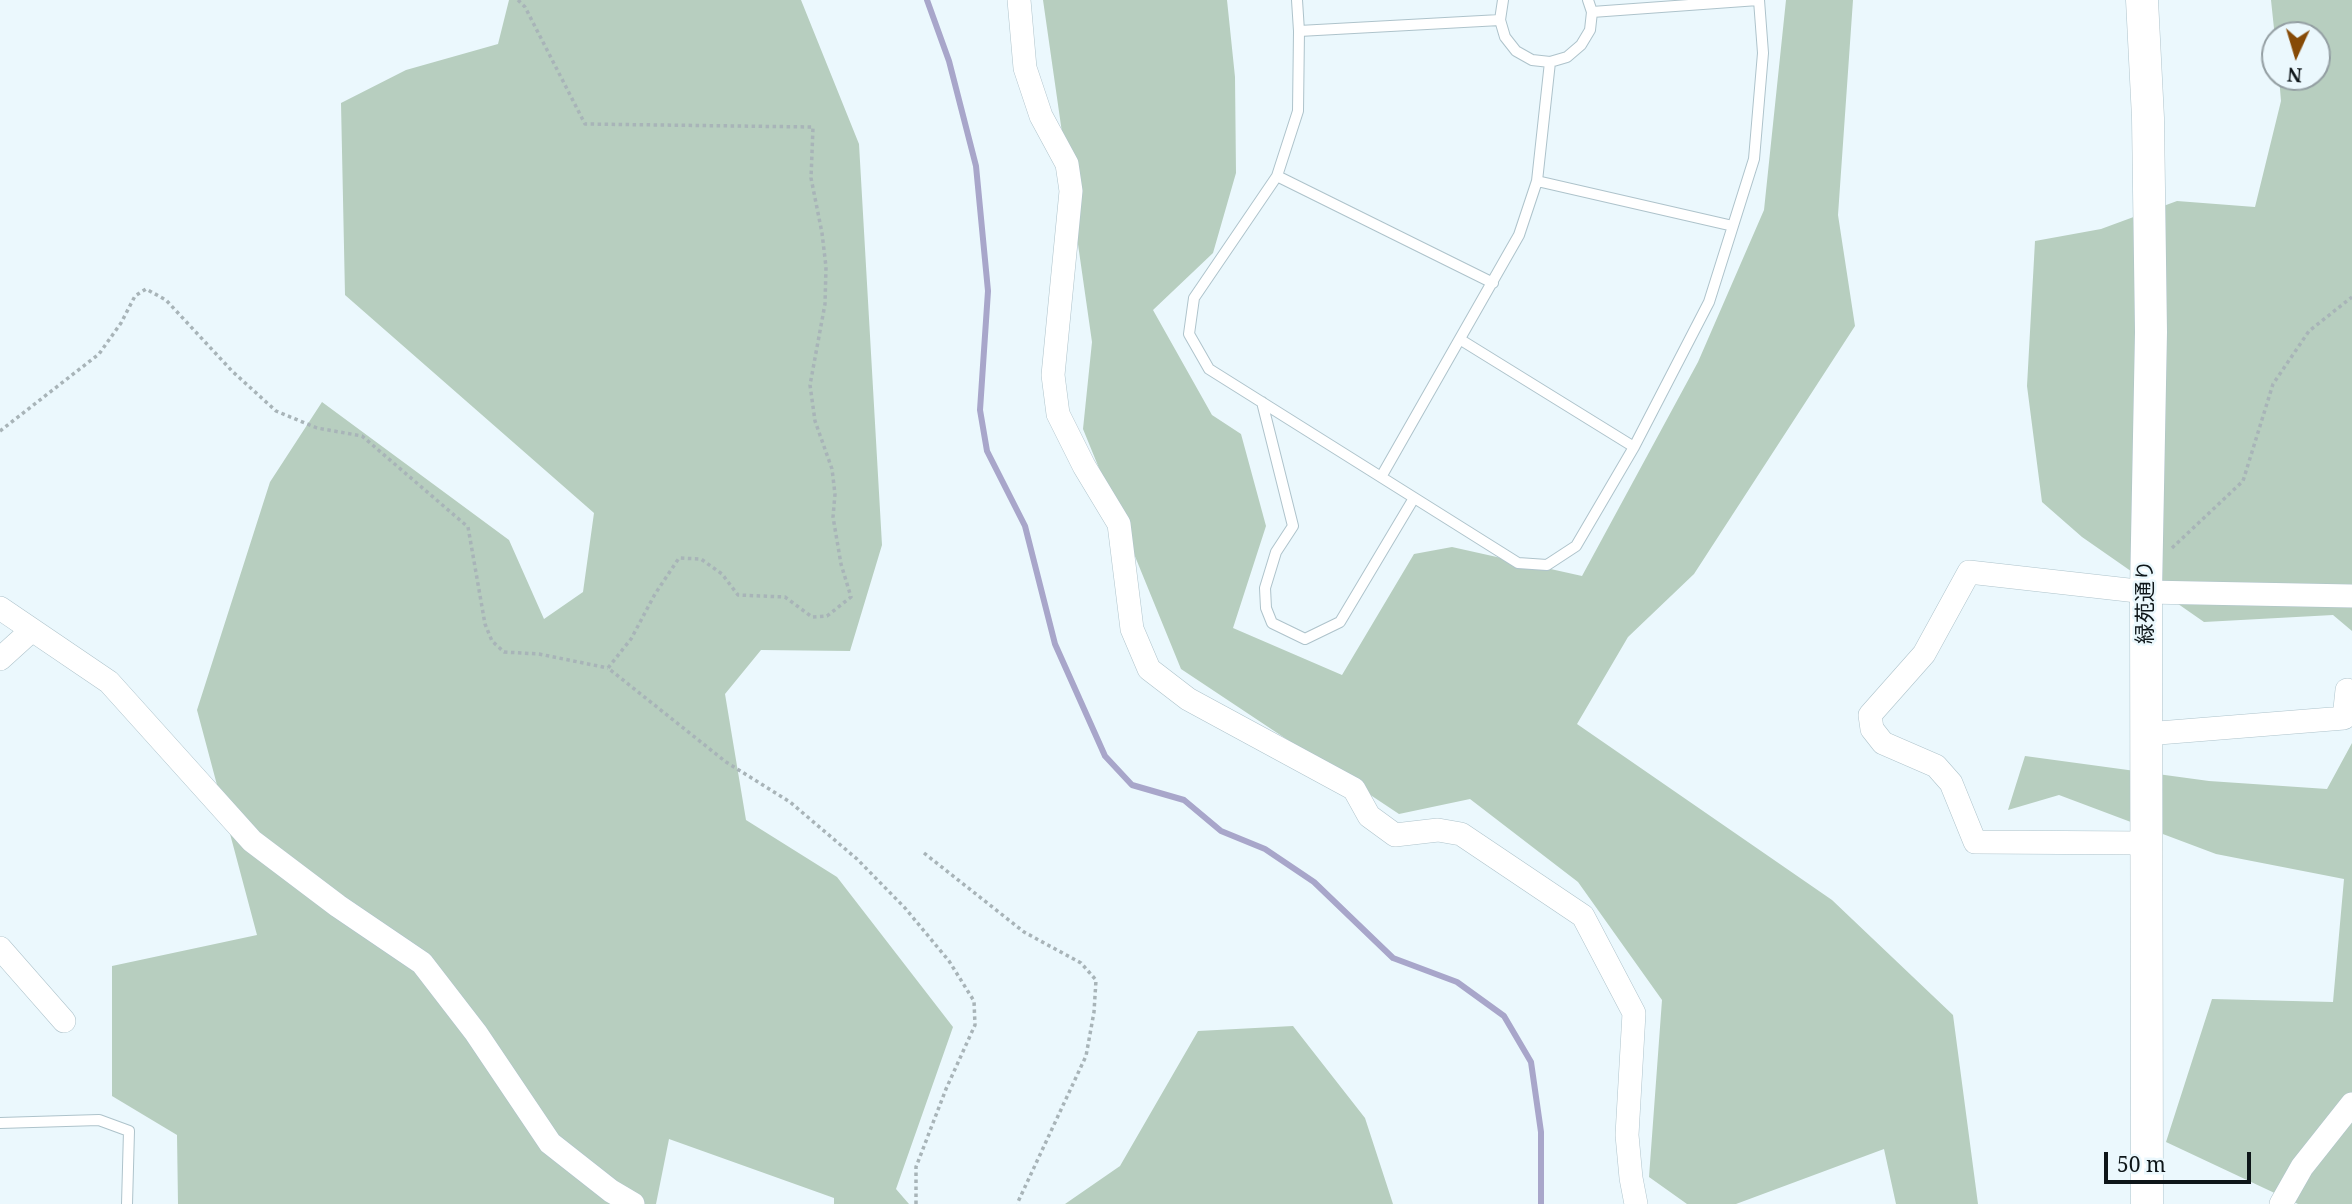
<!DOCTYPE html>
<html>
<head>
<meta charset="utf-8">
<style>
  body { margin:0 }
  #map { position:relative; width:2352px; height:1204px; overflow:hidden; background:#ebf8fd; font-family:"Noto Serif",serif }
  canvas { display:block }
  .north { position:absolute; left:2261px; top:21px; width:70px; height:70px; box-sizing:border-box; background:#ebf8fd; border:2px solid #939ea2; border-radius:50%; rotate:184deg; font-size:19px; font-weight:700; line-height:28px; text-align:center; color:#0e1619 }
  .north::after { content:''; display:block; margin:auto; width:24px; height:32px; background:#864a06; clip-path:polygon(50% 0,100% 100%,50% 72%,0 100%) }
  .scale { position:absolute; left:2104px; top:1152px; width:147px; height:32px; box-sizing:border-box; border:4px solid #0e1619; border-top:0; padding-left:9px; font-size:21px; line-height:24px; white-space:nowrap; color:#0e1619; -webkit-text-stroke:5px #ebf8fd; paint-order:stroke }
</style>
</head>
<body>
<div id="map">
<canvas width="2352" height="1204"></canvas>
<div class="north">N</div>
<div class="scale">50 m</div>
</div>
<script>
const context = document.querySelector('canvas').getContext('2d');
context.lineJoin = 'round';
function fill(path, color) {
  context.fillStyle = color;
  context.fill(path, 'evenodd');
}
function shape(rows) {
  const path = new Path2D();
  for (const r of rows) {
    path.moveTo(r[0], r[1]);
    for (let i = 2; i < r.length; i += 2) path.lineTo(r[i], r[i + 1]);
  }
  return path;
}
function stroke(path, color, width, dash) {
  context.strokeStyle = color;
  context.lineWidth = width;
  context.lineCap = dash ? 'butt' : 'round';
  context.setLineDash(dash || []);
  context.stroke(path);
}
function label(font, color, halo, rows, align = 'center') {
  context.font = font + ' "Noto Serif","Noto Sans JP",serif';
  context.lineWidth = 5;
  context.setLineDash([]);
  context.textBaseline = 'middle';
  context.strokeStyle = halo;
  context.fillStyle = color;
  for (const [text, x, y, turn = 0] of rows) {
    context.save();
    context.translate(x, y);
    context.rotate((+turn || 0) * Math.PI / 180);
    context.textAlign = isNaN(turn) ? turn : align;
    if (halo) context.strokeText(text, 0, 0);
    context.fillText(text, 0, 0);
    context.restore();
  }
}
fill(shape([
  [509,0,801,0,859,144,882,545,850,651,761,650,725,694,746,820,837,877,953,1027,896,1189,909,1204,834,1204,834,1198,669,1139,656,1204,178,1204,177,1135,112,1096,112,966,257,935,197,710,270,482,322,402,509,540,544,619,583,592,594,513,345,295,341,103,406,70,498,44],
  [1043,0,1227,0,1235,77,1236,173,1213,253,1153,310,1212,415,1241,434,1266,526,1233,628,1342,675,1414,554,1452,547,1582,576,1698,362,1764,210,1786,0,1853,0,1838,215,1855,326,1694,574,1628,637,1577,724,1832,900,1953,1015,1978,1204,1896,1204,1884,1149,1736,1204,1687,1204,1649,1177,1662,1000,1578,882,1470,799,1399,814,1181,669,1083,429,1092,342],
  [2271,0,2352,0,2352,631,2333,615,2204,622,2082,537,2042,502,2027,386,2035,241,2101,229,2177,201,2255,207,2281,101,2279,77,2317,77,2317,35,2275,35,2275,38],
  [2352,743,2352,1204,2298,1204,2166,1142,2212,999,2333,1002,2344,879,2216,854,2059,795,2008,810,2025,756,2209,781,2327,789],
  [1293,1026,1365,1118,1393,1204,1065,1204,1120,1166,1198,1031]
]), '#b7cebf');
stroke(shape([
  [927,0,949,61,976,166,988,291,980,410,987,451,1025,526,1055,644,1105,756,1132,785,1184,800,1221,831,1265,849,1314,882,1393,958,1457,982,1504,1016,1531,1062,1541,1132,1541,1204]
]), '#a8a6ca', 6);
const lane = shape([
  [1297,0,1299,31,1298,111,1277,176,1194,298,1189,334,1209,369,1518,563,1547,565,1576,546,1634,447,1709,302,1754,159,1763,53,1759,0],
  [1503,0,1500,20,1505,37,1516,51,1532,60,1550,62,1567,57,1581,45,1590,30,1592,12,1588,0],
  [1592,12,1758,0],
  [1299,31,1500,20],
  [1277,176,1493,283],
  [1537,181,1733,226],
  [1461,340,1634,447],
  [1262,402,1293,526,1276,552,1265,588,1266,608,1272,623,1305,639,1340,622,1414,498],
  [1381,477,1519,235,1537,181,1550,62],
  [0,1123,99,1120,129,1131,127,1204]
]);
const street = shape([
  [1019,0,1025,68,1041,116,1067,164,1071,191,1053,375,1058,414,1084,466,1119,524,1132,629,1149,669,1188,699,1354,789,1369,816,1395,835,1438,830,1461,834,1583,916,1634,1013,1627,1135,1631,1178,1636,1204],
  [0,608,109,682,252,841,338,906,422,963,476,1033,550,1143,611,1191,633,1204],
  [0,659,32,630],
  [2146,734,2344,718,2347,690],
  [2148,843,1975,842,1951,783,1936,766,1883,743,1872,729,1870,715,1924,654,1969,572,2146,592,2352,596],
  [0,948,64,1021],
  [2281,1204,2302,1167,2352,1104]
]);
const secondary = shape([
  [2142,0,2148,118,2151,332,2146,592,2147,1204]
]);
stroke(lane, '#aec3cb', 12);
stroke(street, '#aec3cb', 24);
stroke(secondary, '#aec3cb', 33);
stroke(shape([
  [518,0,525,7,585,124,813,127,811,178,822,233,826,267,825,304,810,385,815,421,832,469,835,494,833,517,841,564,851,597,827,616,812,617,785,597,738,595,722,574,701,559,679,558,655,594,631,639,608,668,726,762,790,802,857,859,905,908,949,961,974,1001,975,1025,946,1089,916,1167,916,1204],
  [0,431,99,354,121,323,135,296,146,289,166,300,232,371,276,411,317,428,362,436,468,527,485,624,492,641,504,652,539,654,608,668],
  [2172,548,2243,481,2273,384,2309,331,2352,297],
  [924,853,1024,932,1081,963,1096,980,1094,1012,1086,1056,1017,1204]
]), '#a8b4b8', 3.5, [3.5, 3.5]);
stroke(lane, '#fff', 10);
stroke(street, '#fff', 23);
stroke(secondary, '#fff', 32);
label('21px', '#0e1619', '#ebf8fd', [
  ["緑苑通り",2146,602,-90]
]);
</script>
</body>
</html>
